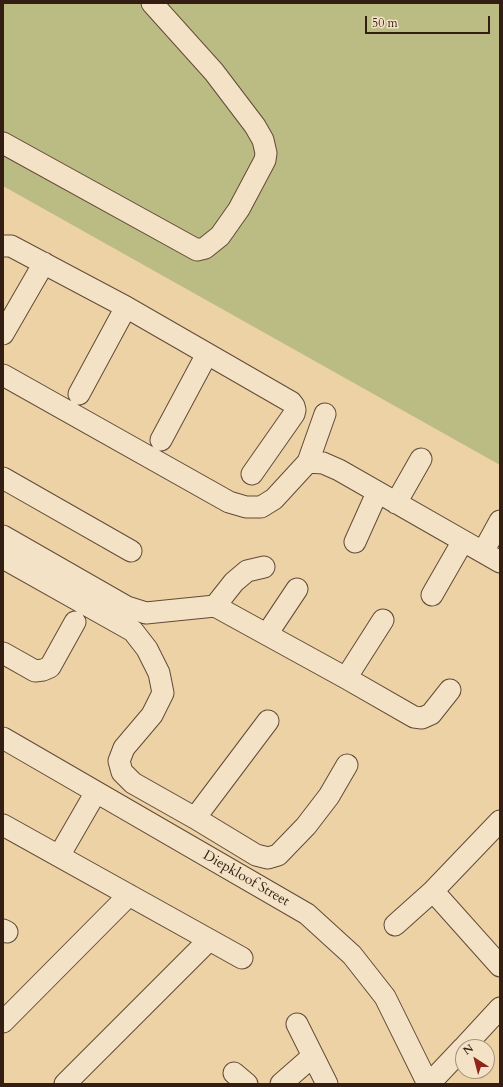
<!DOCTYPE html>
<html>
<head>
<meta charset="utf-8">
<style>
  body { margin:0 }
  #map { position:relative; width:503px; height:1087px; overflow:hidden; background:#edd2a6; font-family:Cardo,serif }
  canvas { display:block }
  .frame { position:absolute; inset:0; border:4px solid #341d13; pointer-events:none }
  .north { position:absolute; left:455px; top:1039px; width:40px; height:40px; box-sizing:border-box; background:#f3e2c5; border:1px solid #a7937e; border-radius:50%; rotate:324deg; font-size:11px; font-weight:700; line-height:16px; text-align:center; color:#341d13 }
  .north::after { content:''; display:block; margin:auto; width:14px; height:18px; background:#8f2418; clip-path:polygon(50% 0,100% 100%,50% 72%,0 100%) }
  .scale { position:absolute; left:365px; top:16px; width:125px; height:18px; box-sizing:border-box; border:2px solid #341d13; border-top:0; padding-left:5px; font-size:12px; line-height:14px; white-space:nowrap; color:#341d13; -webkit-text-stroke:3px #f3e2c5; paint-order:stroke }
</style>
</head>
<body>
<div id="map">
<canvas width="503" height="1087"></canvas>
<div class="frame"></div>
<div class="north">N</div>
<div class="scale">50 m</div>
</div>
<script>
const context = document.querySelector('canvas').getContext('2d');
context.lineJoin = 'round';
function fill(path, color) {
  context.fillStyle = color;
  context.fill(path, 'evenodd');
}
function shape(rows) {
  const path = new Path2D();
  for (const r of rows) {
    path.moveTo(r[0], r[1]);
    for (let i = 2; i < r.length; i += 2) path.lineTo(r[i], r[i + 1]);
  }
  return path;
}
function stroke(path, color, width, dash) {
  context.strokeStyle = color;
  context.lineWidth = width;
  context.lineCap = dash ? 'butt' : 'round';
  context.setLineDash(dash || []);
  context.stroke(path);
}
function label(font, color, halo, rows, align = 'center') {
  context.font = font + ' Cardo,serif';
  context.lineWidth = 3;
  context.setLineDash([]);
  context.textBaseline = 'middle';
  context.strokeStyle = halo;
  context.fillStyle = color;
  for (const [text, x, y, turn = 0] of rows) {
    context.save();
    context.translate(x, y);
    context.rotate((+turn || 0) * Math.PI / 180);
    context.textAlign = isNaN(turn) ? turn : align;
    if (halo) context.strokeText(text, 0, 0);
    context.fillText(text, 0, 0);
    context.restore();
  }
}
fill(shape([
  [3,3,500,3,500,465,3,186]
]), '#bbbb84');
const minor = shape([
  [3,143,197,250,205,248,220,236,239,209,265,160,266,153,263,140,255,126,214,72,152,3],
  [3,246,11,246,126,307,291,402,294,406,295,410,294,414,252,474],
  [3,334,44,263],
  [3,375,229,502,246,507,261,507,274,499,308,462,323,463,339,470,500,562],
  [79,394,126,307],
  [161,440,207,354],
  [308,462,325,414],
  [3,478,131,551],
  [396,503,421,459],
  [3,536,127,607,146,613,215,606,234,582,247,571,264,567],
  [355,542,377,493],
  [483,552,500,521],
  [3,558,133,631,147,649,159,673,163,693,152,715,124,748,119,761,122,772,133,783,195,818,256,855,268,858,278,855,306,826,329,796,347,765],
  [432,595,463,541],
  [215,606,346,678,414,717,422,718,431,714,450,690],
  [267,634,297,589],
  [3,653,35,671,43,670,50,667,75,622],
  [346,678,383,620],
  [3,738,307,914,352,955,385,997,428,1084],
  [195,818,268,721],
  [3,825,242,958],
  [59,856,96,792],
  [433,891,500,966],
  [395,925,433,891,500,821],
  [3,930,7,932],
  [3,1022,129,895],
  [297,1024,327,1084],
  [464,1047,500,1008],
  [234,1073,247,1084],
  [65,1084,209,940],
  [281,1084,313,1056],
  [429,1084,463,1048]
]);
stroke(minor, '#624a38', 23);
stroke(minor, '#f3e2c5', 21);
label('14px', '#341d13', '#f3e2c5', [
  ["Diepkloof Street",246,879,30]
]);
</script>
</body>
</html>
